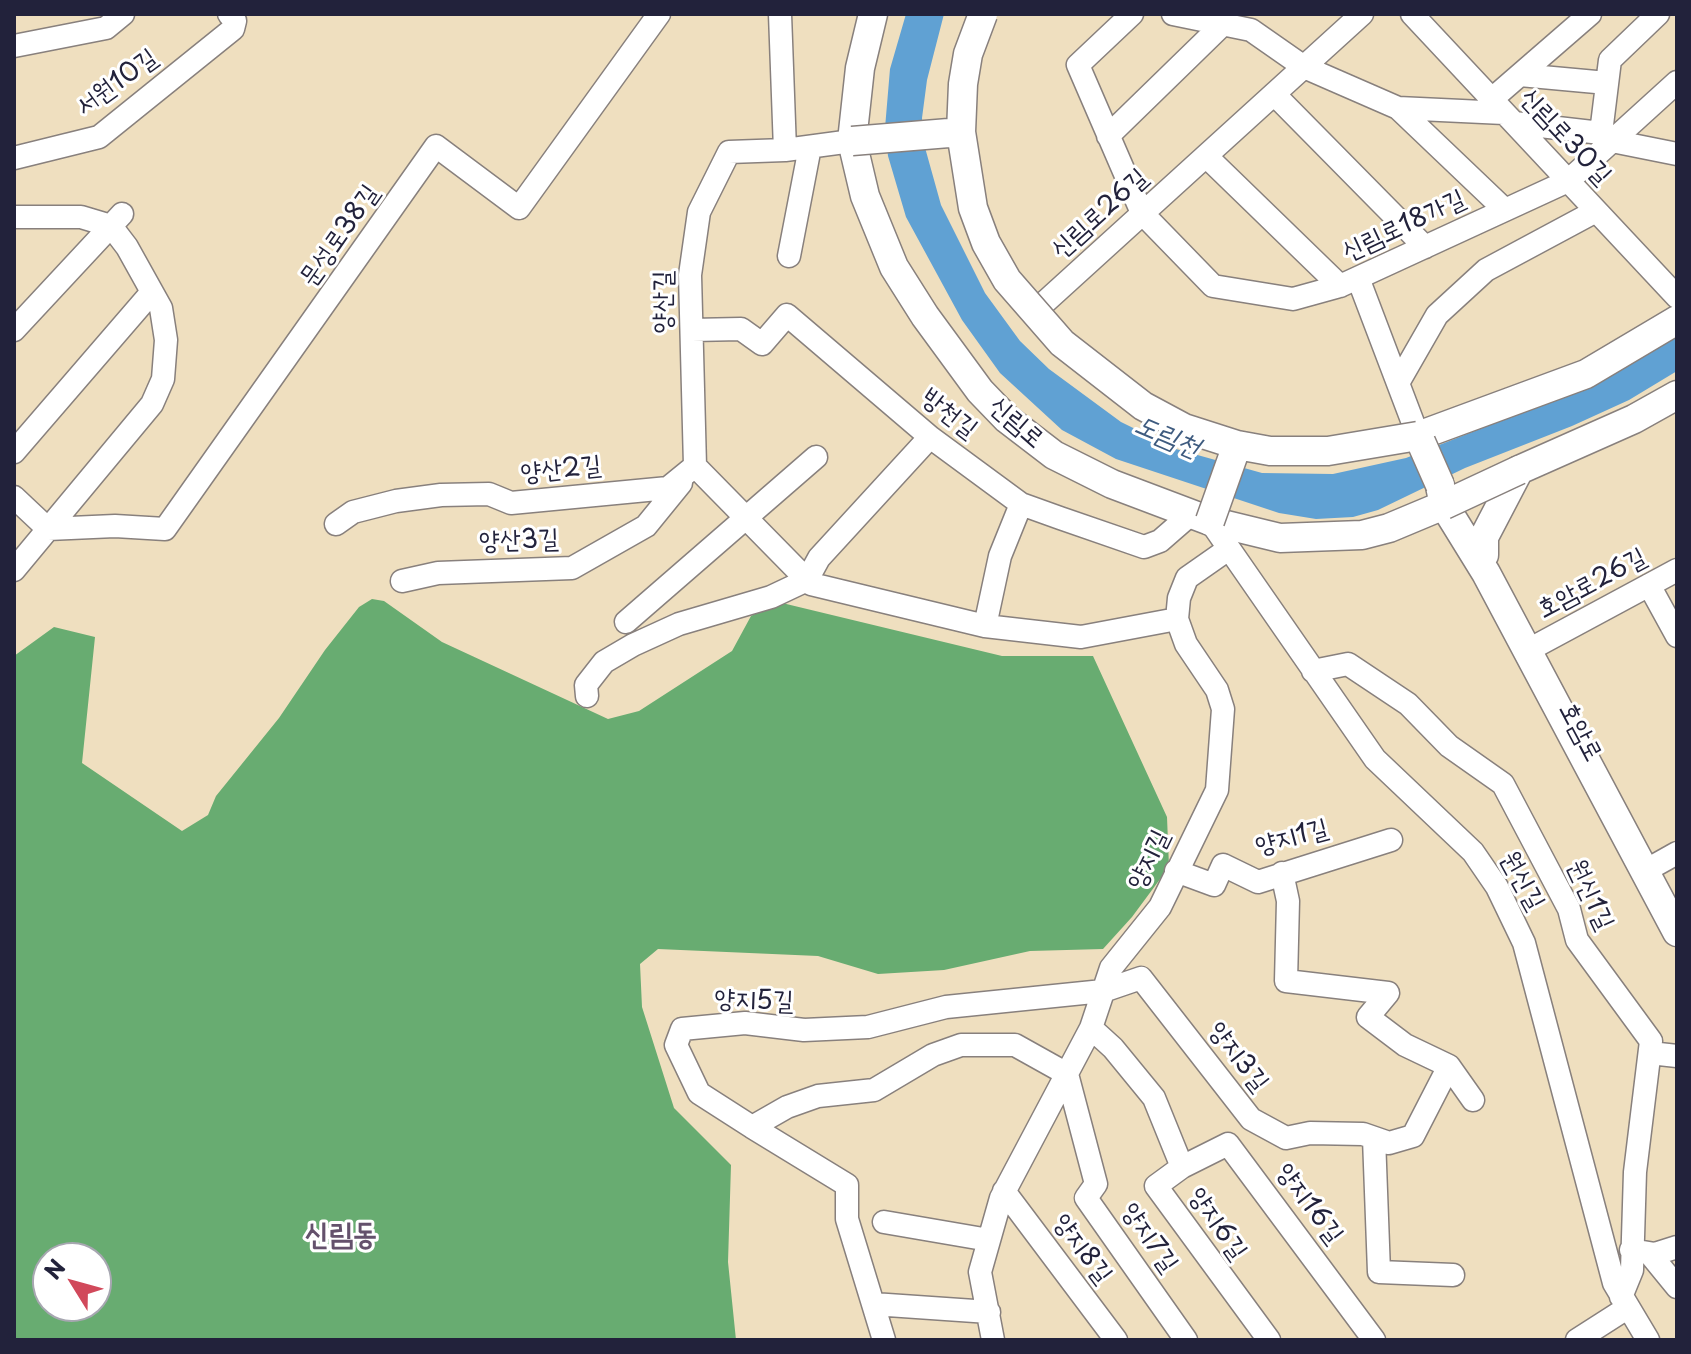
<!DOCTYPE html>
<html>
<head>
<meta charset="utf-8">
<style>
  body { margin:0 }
  #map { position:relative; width:1691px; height:1354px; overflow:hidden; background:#efdfbf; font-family:"Playpen Sans",sans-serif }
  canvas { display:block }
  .frame { position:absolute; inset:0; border:16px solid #22223b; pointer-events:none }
  .north { position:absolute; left:32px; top:1242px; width:80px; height:80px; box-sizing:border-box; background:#fff; border:2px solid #a7a7b1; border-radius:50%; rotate:307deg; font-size:22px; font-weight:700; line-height:32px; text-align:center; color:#22223b }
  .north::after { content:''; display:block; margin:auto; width:28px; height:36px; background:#d1495b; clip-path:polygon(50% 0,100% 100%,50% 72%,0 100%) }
</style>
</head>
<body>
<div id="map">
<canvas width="1691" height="1354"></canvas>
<div class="frame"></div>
<div class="north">N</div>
</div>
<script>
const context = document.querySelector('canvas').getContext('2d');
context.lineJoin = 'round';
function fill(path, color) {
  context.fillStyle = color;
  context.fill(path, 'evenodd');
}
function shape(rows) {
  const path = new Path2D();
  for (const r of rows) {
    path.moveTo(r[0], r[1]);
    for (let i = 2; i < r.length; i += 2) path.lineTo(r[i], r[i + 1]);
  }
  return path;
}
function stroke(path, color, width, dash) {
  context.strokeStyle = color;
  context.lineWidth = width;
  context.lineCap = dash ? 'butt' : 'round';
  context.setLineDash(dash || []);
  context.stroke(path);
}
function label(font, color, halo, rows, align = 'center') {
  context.font = font + ' "Playpen Sans","Poor Story",sans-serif';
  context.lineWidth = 6;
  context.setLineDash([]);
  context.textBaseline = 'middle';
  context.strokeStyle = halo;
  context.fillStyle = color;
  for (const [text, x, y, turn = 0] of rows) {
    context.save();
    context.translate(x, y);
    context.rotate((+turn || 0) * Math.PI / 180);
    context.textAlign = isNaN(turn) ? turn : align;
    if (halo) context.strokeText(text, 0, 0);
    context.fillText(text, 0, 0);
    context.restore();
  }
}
fill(shape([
  [372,599,384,601,442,642,608,719,639,711,732,651,751,616,778,602,1002,656,1093,656,1167,817,1169,867,1132,917,1103,949,1030,951,944,970,878,974,818,956,658,949,640,964,642,1007,674,1108,731,1165,728,1262,736,1340,14,1340,14,656,54,627,95,637,82,763,182,831,208,815,216,796,279,718,325,650,359,607],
  [48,1258,96,1258,96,1306,48,1306]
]), '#68ac71');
fill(shape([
  [906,14,944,14,927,80,922,118,924,144,941,205,985,293,1020,341,1049,369,1121,422,1176,449,1262,473,1333,474,1406,458,1513,416,1591,382,1677,333,1677,371,1629,400,1572,426,1465,468,1378,510,1353,517,1316,519,1279,513,1116,459,1062,430,1000,373,962,320,906,217,888,156,885,128,890,69]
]), '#60a1d3');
const minor = shape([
  [780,14,785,150],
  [1132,14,1078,65,1142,213,1213,286,1293,299,1340,286,1568,181,1677,82],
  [1173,14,1251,30,1304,67,1398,108,1504,113],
  [1412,14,1677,297],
  [1658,14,1610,60,1601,133,1612,141,1677,154],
  [14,46,106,28,123,14],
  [1520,75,1607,83],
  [1274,94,1425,247],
  [1492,99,1590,14],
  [1398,108,1505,210],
  [1514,123,1601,133],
  [1108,136,1222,25],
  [852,141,785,150,729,152,699,212,690,275,695,466,811,584,985,626,1081,637,1177,619],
  [1206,156,1340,286],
  [14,158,99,137,233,29,235,21,229,14],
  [14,217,81,217,111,226],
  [789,256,810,147],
  [1358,278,1418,436],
  [1033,313,1362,14],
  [14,330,122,214],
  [692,330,741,329,762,344,787,315,930,437,1021,504,1060,518,1144,547,1160,541,1191,514],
  [1398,383,1437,315,1486,270,1596,211],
  [14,452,152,292],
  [14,497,48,529,115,526,165,529,436,146,519,208,659,14],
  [1210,521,1375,759,1473,852,1497,887,1524,943,1614,1283,1648,1340],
  [336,524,353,512,396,501,441,495,489,494,511,503,668,488,695,466],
  [14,570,152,404,163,379,166,340,161,308,127,247,111,226],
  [402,581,438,573,572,568,646,526,681,483],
  [1649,585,1677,636],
  [626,622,816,457],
  [985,626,1000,556,1021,504],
  [1534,647,1677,570],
  [1313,671,1348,664,1408,704,1449,746,1503,784,1569,909,1577,940,1651,1041,1635,1172,1632,1270,1621,1297],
  [587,696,586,685,604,662,633,645,679,624,771,597,807,580,819,558,930,437],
  [1652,867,1677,853],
  [1176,871,1214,885,1223,865,1258,882,1391,840],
  [1282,873,1288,901,1286,981,1388,993,1368,1017,1405,1045,1449,1066,1473,1100],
  [1091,1028,1113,1048,1154,1098,1182,1167,1156,1186,1269,1340],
  [1650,1053,1677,1056],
  [752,1127,847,1185,847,1219,884,1340],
  [1374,1138,1379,1272,1453,1275],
  [1182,1167,1228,1144,1374,1340],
  [1004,1191,1116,1340],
  [884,1222,989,1240],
  [1631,1250,1655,1254,1677,1247],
  [1650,1254,1677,1287],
  [873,1304,989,1312],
  [993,1340,980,1272,1001,1198,1091,1028,1111,968,1160,907,1217,790,1223,709,1217,690,1186,644,1177,619,1179,598,1187,578,1227,550],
  [1186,1340,1086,1198,1096,1184,1067,1074,1015,1045,961,1045,933,1055,874,1090,818,1096,787,1107,752,1127,699,1093,676,1045,682,1029,745,1023,804,1030,868,1027,946,1007,1103,991,1141,978,1251,1119,1286,1138,1310,1133,1363,1134,1389,1143,1413,1136,1449,1066],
  [1577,1340,1627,1308]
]);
const major = shape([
  [873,14,860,68,852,141,865,196,894,267,925,316,980,391,1007,419,1054,455,1112,484,1210,521,1280,538,1362,535,1389,528,1444,505],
  [1421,442,1418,436,1586,374,1677,320],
  [1440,486,1444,505,1486,573,1677,932],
  [1484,555,1484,537,1519,470,1634,419,1677,395]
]);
stroke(minor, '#88807d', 25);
stroke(major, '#88807d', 31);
stroke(minor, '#fff', 22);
stroke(major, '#fff', 28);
const majorBridge = shape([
  [983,14,968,54,963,84,961,132,973,208,986,243,1007,280,1062,343,1143,406,1184,428,1237,445,1270,451,1328,451,1418,436],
  [852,141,961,132],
  [1421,442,1440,485],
  [1444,505,1519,470],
  [1210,521,1237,445]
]);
stroke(majorBridge, '#88807d', 31, []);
stroke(majorBridge, '#fff', 28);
label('26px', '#22223b', '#fff', [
  ["서원10길",117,83,-36],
  ["신림로30길",1565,137,47],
  ["신림로26길",1100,214,-42],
  ["신림로18가길",1404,226,-25],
  ["문성로38길",340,236,-55],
  ["양산길",664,302,-90],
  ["방천길",949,414,38],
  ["신림로",1016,423,41],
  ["양산2길",561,470,-6],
  ["양산3길",519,541,-2],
  ["호암로26길",1592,584,-28],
  ["호암로",1580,732,62],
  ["양지1길",1292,838,-15],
  ["양지길",1149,860,-64],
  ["원신길",1522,881,61],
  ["원신1길",1590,895,65],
  ["양지5길",754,1001,2],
  ["양지3길",1238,1057,52],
  ["양지16길",1309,1204,53],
  ["양지6길",1217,1224,55],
  ["양지7길",1149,1238,55],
  ["양지8길",1082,1249,53]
]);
label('italic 28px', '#3e5b7f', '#fff', [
  ["도림천",1167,437,23]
]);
label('bold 30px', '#64516c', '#fff', [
  ["신림동",341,1236]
]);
</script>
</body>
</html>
